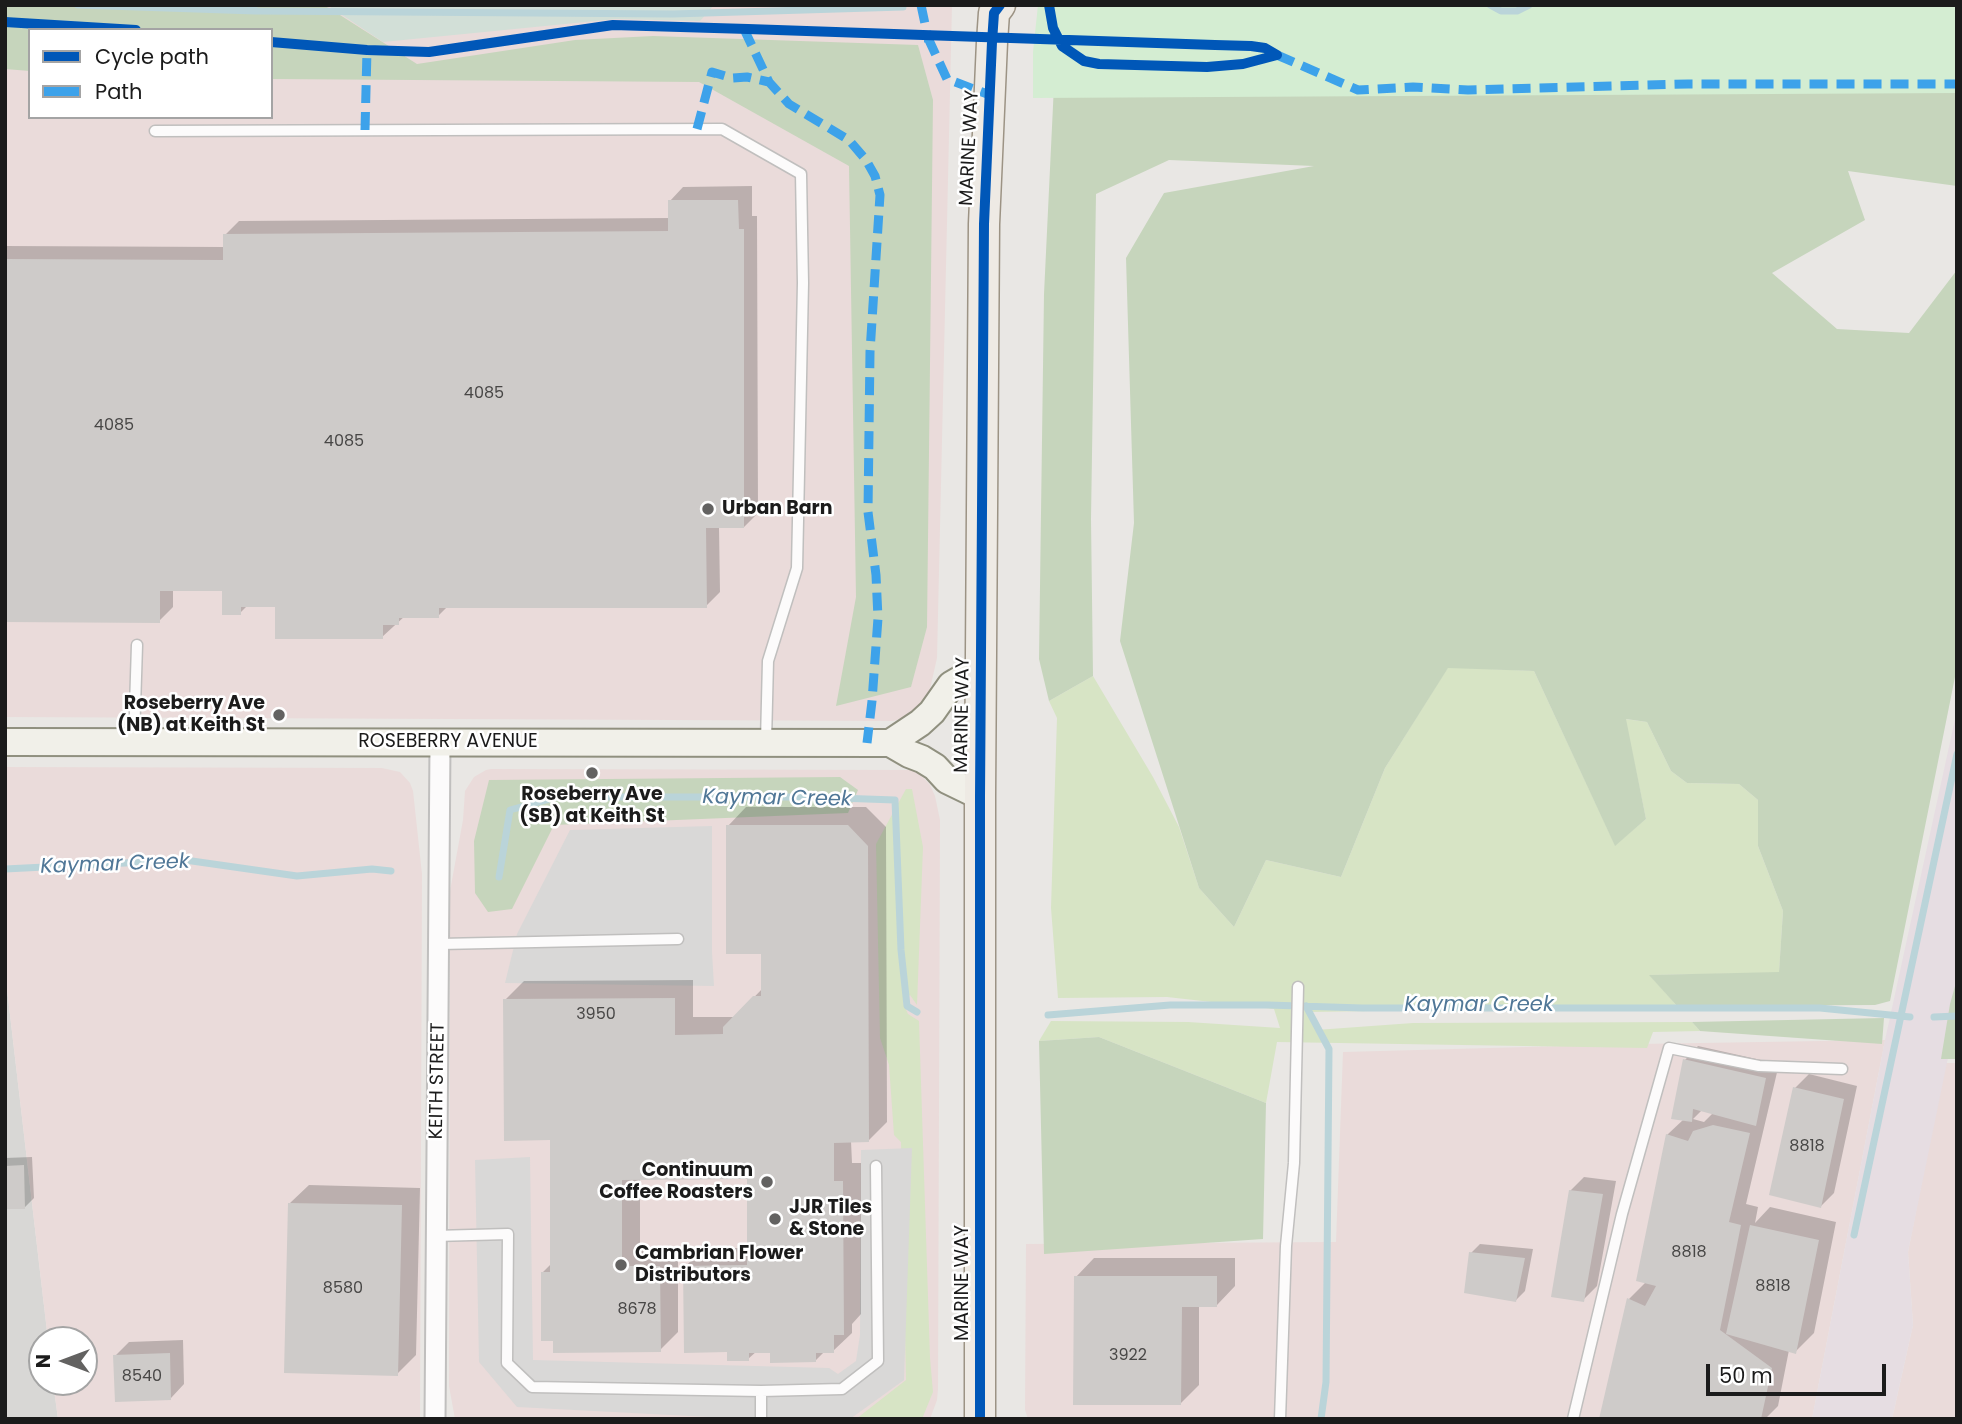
<!DOCTYPE html>
<html>
<head>
<meta charset="utf-8">
<style>
  body { margin:0 }
  #map { position:relative; width:1962px; height:1424px; overflow:hidden; background:#e9e7e4; font-family:Poppins,sans-serif }
  canvas { display:block }
  .frame { position:absolute; inset:0; border:7px solid #1b1b1b; pointer-events:none }
  .legend { position:absolute; left:28px; top:28px; width:245px; height:91px; box-sizing:border-box; background:#fff; border:2px solid #a4a4a4; margin:0; padding:9px 12px; list-style:none; font-size:21px; color:#1b1b1b }
  .legend li { display:flex; align-items:center; gap:14px; height:35px }
  .legend b { width:35px; border:2px solid #a4a4a4 }
  .north { position:absolute; left:28px; top:1326px; width:70px; height:70px; box-sizing:border-box; background:#fff; border:2px solid #a4a4a4; border-radius:50%; rotate:270deg; font-size:19px; font-weight:700; line-height:28px; text-align:center; color:#1b1b1b }
  .north::after { content:''; display:block; margin:auto; width:24px; height:32px; background:#636261; clip-path:polygon(50% 0,100% 100%,50% 72%,0 100%) }
  .scale { position:absolute; left:1706px; top:1364px; width:180px; height:32px; box-sizing:border-box; border:4px solid #1b1b1b; border-top:0; padding-left:9px; font-size:21px; line-height:24px; white-space:nowrap; color:#1b1b1b; -webkit-text-stroke:5px #fff; paint-order:stroke }
</style>
</head>
<body>
<div id="map">
<canvas width="1962" height="1424"></canvas>
<div class="frame"></div>
<ul class="legend">
<li><b style="height:9px;background:#0057b8"></b>Cycle path</li>
<li><b style="height:9px;background:#3da2ea"></b>Path</li>
</ul>
<div class="north">N</div>
<div class="scale">50 m</div>
</div>
<script>
const context = document.querySelector('canvas').getContext('2d');
context.lineJoin = 'round';
function fill(path, color) {
  context.fillStyle = color;
  context.fill(path, 'evenodd');
}
function shape(rows) {
  const path = new Path2D();
  for (const r of rows) {
    path.moveTo(r[0], r[1]);
    for (let i = 2; i < r.length; i += 2) path.lineTo(r[i], r[i + 1]);
  }
  return path;
}
function stroke(path, color, width, dash) {
  context.strokeStyle = color;
  context.lineWidth = width;
  context.lineCap = dash ? 'butt' : 'round';
  context.setLineDash(dash || []);
  context.stroke(path);
}
function label(font, color, halo, rows, align = 'center') {
  context.font = font + ' Poppins,sans-serif';
  context.lineWidth = 5;
  context.setLineDash([]);
  context.textBaseline = 'middle';
  context.strokeStyle = halo;
  context.fillStyle = color;
  for (const [text, x, y, turn = 0] of rows) {
    context.save();
    context.translate(x, y);
    context.rotate((+turn || 0) * Math.PI / 180);
    context.textAlign = isNaN(turn) ? turn : align;
    if (halo) context.strokeText(text, 0, 0);
    context.fillText(text, 0, 0);
    context.restore();
  }
}
fill(shape([
  [5,972,48,1340,42,1340,42,1382,53,1382,58,1419,5,1419]
]), '#d8d7d5');
fill(shape([
  [234,5,952,5,937,658,930,689,921,704,903,718,893,721,5,717,5,14],
  [30,30,271,30,271,117,30,117],
  [5,767,382,768,400,772,410,783,413,791,422,874,420,1419,58,1419,53,1382,84,1382,84,1340,48,1340,5,972],
  [491,769,911,770,918,772,930,785,935,796,940,820,938,1389,937,1400,930,1419,455,1419,449,1386,450,891,463,820,465,791,474,777,486,770],
  [1885,1040,1812,1419,1028,1419,1025,1410,1026,1244,1336,1242,1343,1052,1638,1044],
  [1945,1063,1957,1063,1957,1419,1892,1419,1913,1325,1908,1252]
]), '#eadbda');
fill(shape([
  [1957,710,1957,1014,1908,1252,1913,1325,1892,1419,1812,1419,1885,1040]
]), '#e6dde2');
fill(shape([
  [1448,667,1534,671,1615,845,1646,819,1625,719,1647,722,1671,771,1687,783,1739,784,1758,800,1758,846,1783,911,1779,973,1650,975,1677,1006,1310,1012,1316,1030,1413,1023,1692,1022,1700,1031,1653,1032,1647,1048,1277,1042,1266,1103,1099,1037,1039,1041,1051,1021,1188,1022,1280,1028,1274,1009,1167,997,1058,998,1051,908,1057,718,1049,701,1093,676,1153,777,1179,827,1199,888,1234,927,1266,860,1341,877,1385,768],
  [906,789,912,789,923,847,917,1005,910,995,903,1003,908,1014,919,1021,930,1358,933,1392,922,1419,856,1419,906,1380,901,1142,894,1135,889,1065,880,1038,876,844]
]), '#d7e4c5');
fill(shape([
  [5,5,322,5,329,8,417,64,575,40,653,36,918,45,933,100,927,627,911,687,836,706,856,597,849,166,699,82,271,79,271,30,30,30,30,71,5,69],
  [1055,64,1957,74,1957,186,1848,171,1865,220,1772,273,1837,329,1909,333,1957,270,1957,667,1890,1001,1875,1005,1677,1006,1649,975,1779,972,1783,911,1758,846,1758,800,1739,784,1687,783,1671,771,1647,722,1626,719,1646,819,1615,846,1534,671,1448,668,1385,768,1341,877,1266,860,1234,927,1199,888,1120,641,1134,523,1126,258,1164,193,1314,166,1169,160,1096,194,1091,519,1093,676,1049,701,1039,659,1044,294],
  [840,777,858,790,848,813,554,825,512,909,488,912,475,893,474,841,489,780],
  [1957,979,1957,1059,1941,1059,1950,1004],
  [1884,1018,1882,1044,1700,1031,1692,1022],
  [1099,1037,1266,1103,1263,1239,1044,1254,1039,1041]
]), '#c6d5bc');
fill(shape([
  [327,5,714,5,700,21,616,19,383,42]
]), '#d2dfd7');
fill(shape([
  [1038,5,1957,5,1957,93,1033,98,1033,52]
]), '#d4edd2');
fill(shape([
  [712,826,712,952,714,986,505,983,517,934,570,830],
  [912,1148,904,1380,850,1419,747,1419,517,1407,479,1362,475,1160,530,1157,533,1360,829,1368,838,1374,856,1361,860,1335,861,1150]
]), '#d9d8d7');
fill(shape([
  [752,186,752,216,757,216,758,513,744,527,719,527,720,592,706,606,448,606,438,616,405,616,382,637,277,606,248,605,240,613,224,589,173,589,173,607,159,621,5,620,5,246,225,247,225,235,239,221,670,218,670,201,683,187],
  [746,807,866,807,886,827,887,1122,868,1141,851,1141,852,1163,861,1163,861,1314,852,1324,852,1333,833,1351,825,1351,815,1361,771,1351,757,1351,748,1359,729,1350,685,1267,703,1248,749,1248,749,1177,640,1178,640,1248,678,1248,678,1332,660,1350,542,1273,552,1263,551,1139,505,1000,524,981,693,980,693,1017,735,1017,763,988,763,952,728,826],
  [1698,1046,1779,1064,1746,1204,1758,1207,1755,1223,1770,1207,1836,1222,1814,1333,1795,1352,1789,1350,1778,1406,1765,1419,1601,1419,1629,1299,1646,1282,1667,1135,1684,1119,1685,1060],
  [1702,1110,1713,1113,1704,1122,1693,1119],
  [1809,1074,1857,1086,1834,1193,1820,1207,1795,1088],
  [32,1157,34,1198,25,1207,5,1208,5,1158],
  [1584,1177,1616,1181,1597,1286,1583,1300,1570,1191],
  [309,1185,420,1188,416,1355,397,1374,290,1203],
  [1480,1244,1533,1249,1525,1291,1516,1300,1471,1253],
  [1094,1258,1235,1258,1235,1286,1217,1305,1199,1305,1199,1385,1181,1403,1076,1277],
  [183,1340,184,1384,171,1398,115,1356,129,1342]
]), '#0003');
stroke(shape([
  [78,5,255,11],
  [250,5,256,11,673,14,903,7],
  [1490,5,1501,11,1517,11,1529,5],
  [5,869,185,860,297,876,372,869,391,871],
  [499,877,510,810,557,797,809,797,895,800,901,950,907,1006,917,1012],
  [1306,1006,1329,1049,1326,1382,1321,1419],
  [1048,1015,1170,1005,1268,1005,1362,1008,1820,1008,1910,1017],
  [1934,1017,1957,1016],
  [1854,1235,1957,754]
]), '#bad4d9', 7);
fill(shape([
  [668,200,738,200,739,229,744,229,744,528,706,528,707,608,439,608,439,618,399,618,399,625,383,625,383,639,275,639,275,607,241,607,241,615,222,615,222,591,160,591,160,623,5,622,5,259,223,260,223,234,668,231],
  [726,825,848,825,868,846,869,1142,834,1143,834,1181,843,1181,844,1335,834,1335,834,1353,816,1353,816,1362,770,1363,770,1353,749,1353,749,1361,727,1361,727,1352,684,1353,683,1266,747,1265,747,1179,622,1180,622,1266,660,1266,661,1352,553,1353,553,1341,541,1341,541,1272,550,1272,550,1140,504,1141,503,999,675,998,675,1035,723,1034,723,1027,753,996,761,996,761,954,726,954],
  [1683,1059,1766,1078,1756,1126,1693,1109,1692,1122,1671,1119],
  [1793,1087,1844,1099,1821,1208,1769,1195],
  [1713,1125,1750,1133,1729,1222,1741,1225,1720,1330,1772,1368,1761,1419,1599,1419,1627,1298,1645,1306,1656,1286,1636,1281,1666,1134,1688,1141,1693,1131],
  [24,1165,25,1209,5,1209,5,1166],
  [1569,1190,1603,1194,1584,1302,1551,1297],
  [288,1203,402,1205,398,1376,284,1373],
  [1750,1225,1819,1240,1796,1354,1726,1334],
  [1469,1252,1525,1258,1516,1302,1464,1293],
  [1074,1276,1217,1276,1217,1307,1182,1307,1181,1405,1073,1405],
  [170,1353,171,1400,115,1402,113,1355]
]), '#cecbc9');
const lane = shape([
  [155,131,722,129,801,174,803,283,797,568,768,661,766,741],
  [134,739,137,645],
  [440,944,678,939],
  [435,1236,508,1234,507,1363,532,1387,761,1391],
  [761,1419,761,1391,842,1389,878,1361,876,1166],
  [1280,1419,1286,1246,1294,1163,1298,987],
  [1573,1419,1622,1214,1669,1048,1759,1066,1842,1069]
]);
const street = shape([
  [435,1419,440,743]
]);
const secondary = shape([
  [5,742,890,743,909,754,922,759,935,767,947,780,980,796],
  [890,743,920,723,932,712,951,685,982,667]
]);
const primary = shape([
  [980,1419,980,796,984,224,992,42,994,13,1000,5]
]);
stroke(lane, '#c0bfbe', 13);
stroke(street, '#c0bfbe', 23);
stroke(secondary, '#90907f', 30);
stroke(primary, '#9c9384', 33);
stroke(lane, '#fcfbfb', 10);
stroke(street, '#fcfbfb', 19);
stroke(secondary, '#f1f0e9', 26);
stroke(primary, '#eeeae4', 30);
stroke(shape([
  [921,5,928,38,924,38],
  [744,29,769,82,789,104,849,140,866,160,875,176,880,195,870,352,868,512,876,575,878,618,872,701,867,743],
  [928,38,947,79,990,95],
  [1277,55,1358,90,1413,87,1468,90,1688,84,1957,84],
  [697,129,712,72,732,78,747,77,769,82],
  [365,130,367,50]
]), '#3da2ea', 9, [18, 9]);
stroke(shape([
  [5,22,136,30],
  [271,42,367,50,429,52,613,25,748,29,1215,45,1251,46,1265,48,1277,55,1243,64,1207,67,1099,64,1084,61,1062,46,1053,28,1049,5],
  [980,1419,980,796,984,224,992,42,994,13,1000,5]
]), '#0057b8', 10);
for (const [x, y, r, color] of [
  [708,509,7,"#636261"],
  [279,715,7,"#636261"],
  [592,773,7,"#636261"],
  [767,1182,7,"#636261"],
  [775,1219,7,"#636261"],
  [621,1265,7,"#636261"]
]) {
  const dot = new Path2D();
  dot.arc(x, y, r, 0, 2 * Math.PI);
  context.fillStyle = color;
  context.fill(dot);
  stroke(dot, '#fff', 2.5);
}
label('16px', '#484746', null, [
  ["4085",484,394],
  ["4085",114,426],
  ["4085",344,442],
  ["3950",596,1015],
  ["8818",1807,1147],
  ["8818",1689,1253],
  ["8818",1773,1287],
  ["8580",343,1289],
  ["8678",637,1310],
  ["3922",1128,1356],
  ["8540",142,1377]
]);
label('19px', '#1b1b1b', '#fff', [
  ["MARINE WAY",970,148,-87],
  ["MARINE WAY",963,715,-89],
  ["ROSEBERRY AVENUE",448,742],
  ["KEITH STREET",438,1081,-89],
  ["MARINE WAY",963,1283,-90]
]);
label('bold 19px', '#1b1b1b', '#fff', [
  ["Urban Barn",722,509],
  ["Roseberry Ave",265,704,"right"],
  ["(NB) at Keith St",265,726,"right"],
  ["Roseberry Ave",592,795,"center"],
  ["(SB) at Keith St",592,817,"center"],
  ["Continuum",753,1171,"right"],
  ["Coffee Roasters",753,1193,"right"],
  ["JJR Tiles",789,1208],
  ["& Stone",789,1230],
  ["Cambrian Flower",635,1254],
  ["Distributors",635,1276]
], 'left');
label('italic 21px', '#507797', '#fff', [
  ["Kaymar Creek",777,799,1],
  ["Kaymar Creek",115,865,-2],
  ["Kaymar Creek",1479,1006]
]);
</script>
</body>
</html>
